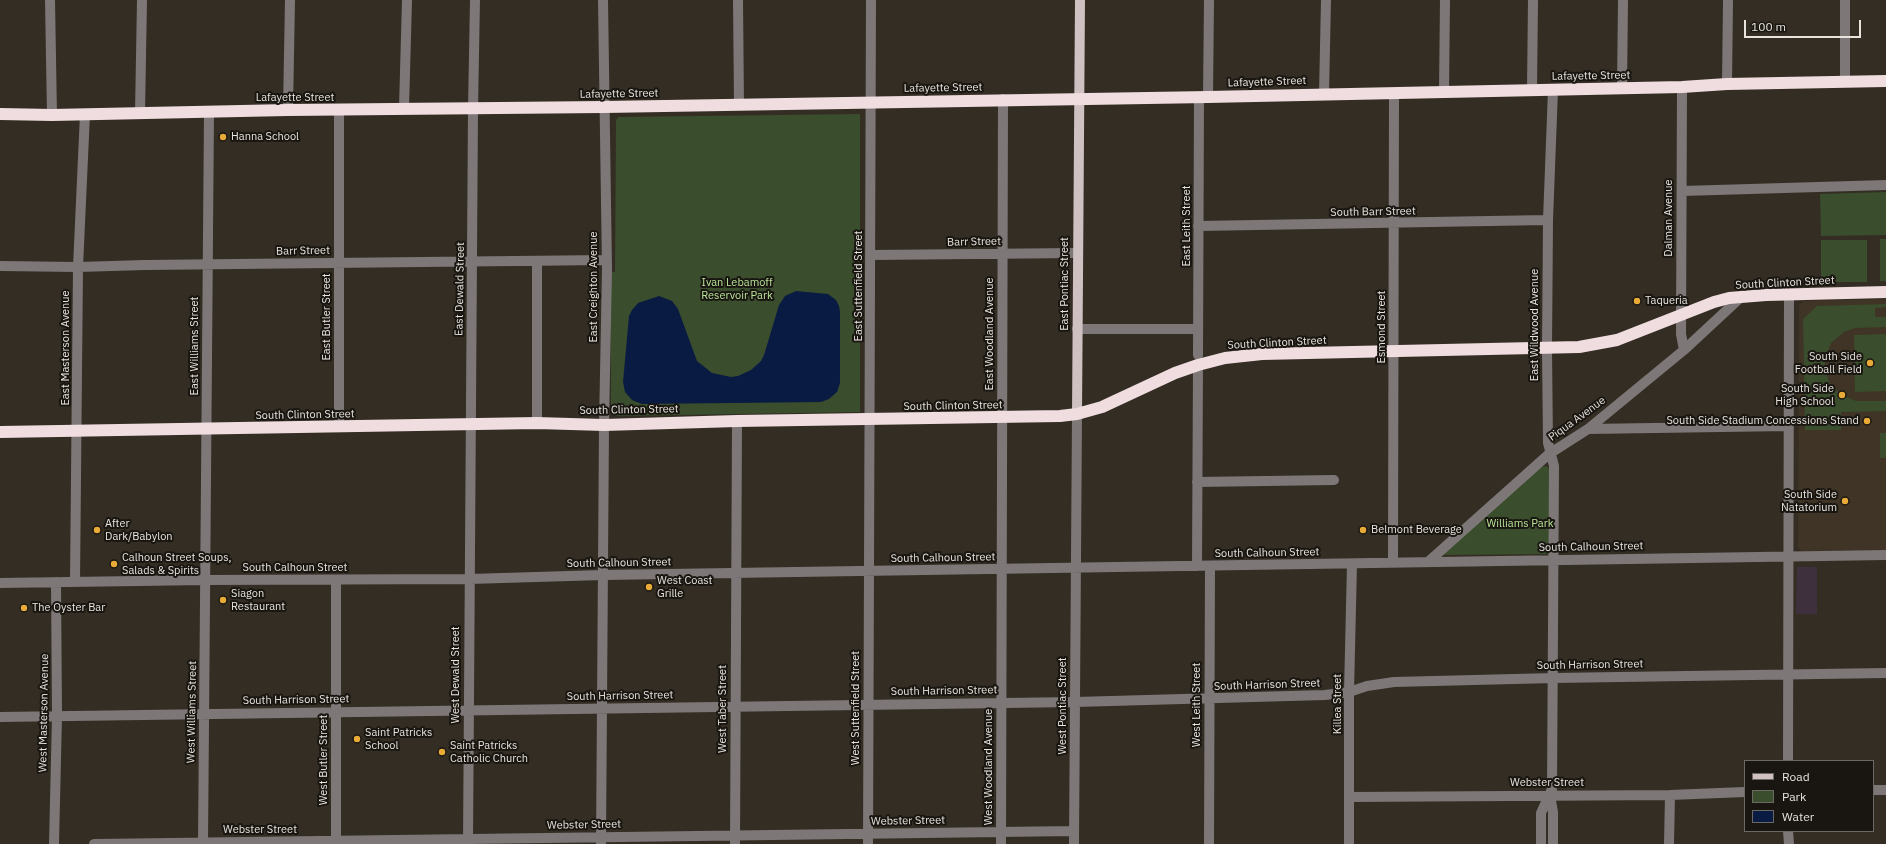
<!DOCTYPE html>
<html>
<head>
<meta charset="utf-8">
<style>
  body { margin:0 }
  #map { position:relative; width:1886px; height:844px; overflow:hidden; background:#342d23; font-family:"IBM Plex Sans",sans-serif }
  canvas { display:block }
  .legend { position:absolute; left:1744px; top:760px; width:130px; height:72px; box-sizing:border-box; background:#191611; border:1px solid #6c6863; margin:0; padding:5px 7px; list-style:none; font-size:12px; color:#e8e3dd }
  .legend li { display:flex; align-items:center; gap:8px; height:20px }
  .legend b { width:20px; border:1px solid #6c6863 }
  .scale { position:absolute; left:1744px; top:20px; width:117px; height:18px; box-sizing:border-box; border:2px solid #e8e3dd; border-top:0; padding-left:5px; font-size:12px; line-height:14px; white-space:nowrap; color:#e8e3dd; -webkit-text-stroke:3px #191611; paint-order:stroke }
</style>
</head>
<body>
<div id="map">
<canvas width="1886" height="844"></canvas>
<ul class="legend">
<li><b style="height:5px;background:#cfc0c2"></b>Road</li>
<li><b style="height:11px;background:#3a4d2c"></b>Park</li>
<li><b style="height:11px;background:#0a1b43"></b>Water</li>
</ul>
<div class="scale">100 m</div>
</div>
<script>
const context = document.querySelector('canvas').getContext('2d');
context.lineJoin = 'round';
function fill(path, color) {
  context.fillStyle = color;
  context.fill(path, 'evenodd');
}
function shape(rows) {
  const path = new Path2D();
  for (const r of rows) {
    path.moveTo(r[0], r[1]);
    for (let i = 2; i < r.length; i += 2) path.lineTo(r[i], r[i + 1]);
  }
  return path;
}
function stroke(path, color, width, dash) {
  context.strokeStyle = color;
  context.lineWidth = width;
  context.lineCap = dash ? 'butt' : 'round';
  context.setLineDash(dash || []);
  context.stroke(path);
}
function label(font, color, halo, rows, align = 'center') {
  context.font = font + ' "IBM Plex Sans",sans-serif';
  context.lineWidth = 4;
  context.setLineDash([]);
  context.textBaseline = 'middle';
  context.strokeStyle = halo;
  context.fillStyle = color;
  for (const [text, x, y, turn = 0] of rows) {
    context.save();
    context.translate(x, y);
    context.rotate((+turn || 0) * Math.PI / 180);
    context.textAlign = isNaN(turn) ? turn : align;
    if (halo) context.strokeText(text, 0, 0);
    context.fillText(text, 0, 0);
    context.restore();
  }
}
fill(shape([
  [1797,567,1817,567,1817,614,1796,614]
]), '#3f303d');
fill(shape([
  [1886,299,1886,550,1801,551,1798,547,1799,305,1804,301]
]), '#3f3425');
fill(shape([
  [860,114,860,412,615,416,611,407,611,272,615,272,616,120,618,117],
  [1886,192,1886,235,1821,236,1820,194],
  [1880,239,1886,239,1886,281,1880,281],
  [1821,240,1867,240,1867,282,1821,282],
  [1886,304,1886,307,1875,308,1875,317,1886,317,1886,327,1855,328,1844,332,1831,343,1825,359,1825,365,1829,382,1840,394,1856,401,1886,401,1886,411,1841,412,1841,430,1805,430,1803,319,1817,306],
  [1886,334,1886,391,1855,392,1854,335],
  [1880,433,1886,433,1886,458,1880,458],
  [1547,466,1550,470,1549,552,1546,554,1443,555,1441,549,1542,467]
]), '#3a4d2c');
fill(shape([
  [796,291,828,294,836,300,839,306,840,312,840,383,837,392,829,399,821,402,642,404,632,400,625,392,623,382,629,316,632,310,638,303,659,296,672,301,678,309,697,361,712,373,731,377,738,376,751,370,761,361,764,355,779,305,785,296]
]), '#0a1b43');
stroke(shape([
  [50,0,52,115],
  [738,0,739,104],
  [1845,82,1845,0],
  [1727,84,1728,0],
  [1682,87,1681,334,1684,350],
  [1622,88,1623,0],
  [1532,90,1533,0],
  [1444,91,1445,0],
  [1324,94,1326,0],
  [1208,97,1209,0],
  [404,108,407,0],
  [288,110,290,0],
  [140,113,142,0],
  [1682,191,1886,185],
  [1198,226,1548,220],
  [871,255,1077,253],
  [0,266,78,267,145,265,607,260],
  [1077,329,1198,329],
  [1198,355,1199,97],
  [537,423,537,261],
  [339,427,339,110],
  [1588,429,1788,426],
  [1197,482,1334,480],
  [1393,562,1394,93],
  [1428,562,1549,454,1588,429,1684,350,1741,297],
  [1197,566,1198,365],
  [75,582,78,267,85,114],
  [0,583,206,580,469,579,603,575,1886,555],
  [0,717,1075,702,1325,695,1349,692,1367,686,1394,682,1554,678,1886,673],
  [1788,761,1789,294],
  [1873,790,1886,790],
  [1550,795,1553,812,1553,844],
  [1349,797,1670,795,1745,792],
  [1788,831,1789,844],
  [54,844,57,716,56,582],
  [94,844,1074,831],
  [203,844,209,113],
  [336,844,336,580],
  [468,844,473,109,475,0],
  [601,844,604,425,607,269,603,0],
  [735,844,737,421],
  [868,844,871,0],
  [1001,844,1003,99],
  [1074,844,1077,414],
  [1209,844,1210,566],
  [1349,844,1349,692,1352,564],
  [1541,844,1541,813,1552,789,1554,466,1548,443,1547,349,1548,220,1553,90],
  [1669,844,1670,795]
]), '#7e7778', 10);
stroke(shape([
  [1077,414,1080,0]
]), '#cfc0c2', 10);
stroke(shape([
  [0,114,52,115,288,110,604,107,1208,97,1682,87,1727,84,1886,81],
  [0,432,537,423,604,425,737,421,1060,416,1077,414,1102,407,1175,373,1198,365,1225,358,1262,354,1579,347,1617,340,1714,302,1729,298,1766,295,1886,292]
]), '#efdddf', 12);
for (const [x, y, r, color] of [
  [223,137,4,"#e9ab38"],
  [1637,301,4,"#e9ab38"],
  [1870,363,4,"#e9ab38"],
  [1842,395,4,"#e9ab38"],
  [1867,421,4,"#e9ab38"],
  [1845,501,4,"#e9ab38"],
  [97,530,4,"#e9ab38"],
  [1363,530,4,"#e9ab38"],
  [114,564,4,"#e9ab38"],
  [649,587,4,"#e9ab38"],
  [223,600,4,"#e9ab38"],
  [24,608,4,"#e9ab38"],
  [357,739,4,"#e9ab38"],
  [442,752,4,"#e9ab38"]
]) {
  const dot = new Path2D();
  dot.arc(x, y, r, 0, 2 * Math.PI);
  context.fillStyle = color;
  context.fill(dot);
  stroke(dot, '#191611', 1.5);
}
label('11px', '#e8e3dd', '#191611', [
  ["Lafayette Street",1591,76,-1],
  ["Lafayette Street",1267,82,-2],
  ["Lafayette Street",943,88,-1],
  ["Lafayette Street",619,94,-1],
  ["Lafayette Street",295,98],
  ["South Barr Street",1373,212,-1],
  ["Dalman Avenue",1669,218,-90],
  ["East Leith Street",1187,226,-90],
  ["Barr Street",974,242,-1],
  ["Barr Street",303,251,-1],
  ["South Clinton Street",1785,283,-3],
  ["East Pontiac Street",1065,284,-90],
  ["East Suttenfield Street",859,286,-90],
  ["East Creighton Avenue",594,287,-90],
  ["East Dewald Street",460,289,-89],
  ["East Butler Street",327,317,-90],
  ["East Wildwood Avenue",1535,325,-90],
  ["Esmond Street",1382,327,-90],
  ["East Woodland Avenue",990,334,-90],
  ["South Clinton Street",1277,343,-3],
  ["East Williams Street",195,346,-90],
  ["East Masterson Avenue",66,348,-90],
  ["South Clinton Street",953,406,-1],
  ["South Clinton Street",629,410,-1],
  ["South Clinton Street",305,415,-1],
  ["Piqua Avenue",1577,419,-36],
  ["South Calhoun Street",1591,547,-1],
  ["South Calhoun Street",1267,553,-1],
  ["South Calhoun Street",943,558,-1],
  ["South Calhoun Street",619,563,-1],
  ["South Calhoun Street",295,568],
  ["South Harrison Street",1590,665,-1],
  ["West Dewald Street",456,675,-90],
  ["South Harrison Street",1267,685,-2],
  ["South Harrison Street",944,691,-1],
  ["South Harrison Street",620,696,-1],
  ["South Harrison Street",296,700,-1],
  ["Killea Street",1338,704,-90],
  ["West Leith Street",1197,705,-90],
  ["West Pontiac Street",1063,706,-90],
  ["West Suttenfield Street",856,708,-90],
  ["West Taber Street",723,709,-90],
  ["West Williams Street",192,712,-89],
  ["West Masterson Avenue",44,713,-89],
  ["West Butler Street",324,760,-90],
  ["West Woodland Avenue",989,767,-90],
  ["Webster Street",1547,783],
  ["Webster Street",908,821,-1],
  ["Webster Street",584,825,-1],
  ["Webster Street",260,830]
]);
label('11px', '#e8e3dd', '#191611', [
  ["Hanna School",231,137],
  ["Taqueria",1645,301],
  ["South Side",1862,357,"right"],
  ["Football Field",1862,370,"right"],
  ["South Side",1834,389,"right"],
  ["High School",1834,402,"right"],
  ["South Side Stadium Concessions Stand",1859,421,"right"],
  ["South Side",1837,495,"right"],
  ["Natatorium",1837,508,"right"],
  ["After",105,524],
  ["Dark/Babylon",105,537],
  ["Belmont Beverage",1371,530],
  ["Calhoun Street Soups,",122,558],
  ["Salads & Spirits",122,571],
  ["West Coast",657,581],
  ["Grille",657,594],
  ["Siagon",231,594],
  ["Restaurant",231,607],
  ["The Oyster Bar",32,608],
  ["Saint Patricks",365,733],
  ["School",365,746],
  ["Saint Patricks",450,746],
  ["Catholic Church",450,759]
], 'left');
label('11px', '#b9e498', '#191611', [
  ["Ivan Lebamoff",737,283],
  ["Reservoir Park",737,296],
  ["Williams Park",1520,524]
]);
</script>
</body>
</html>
